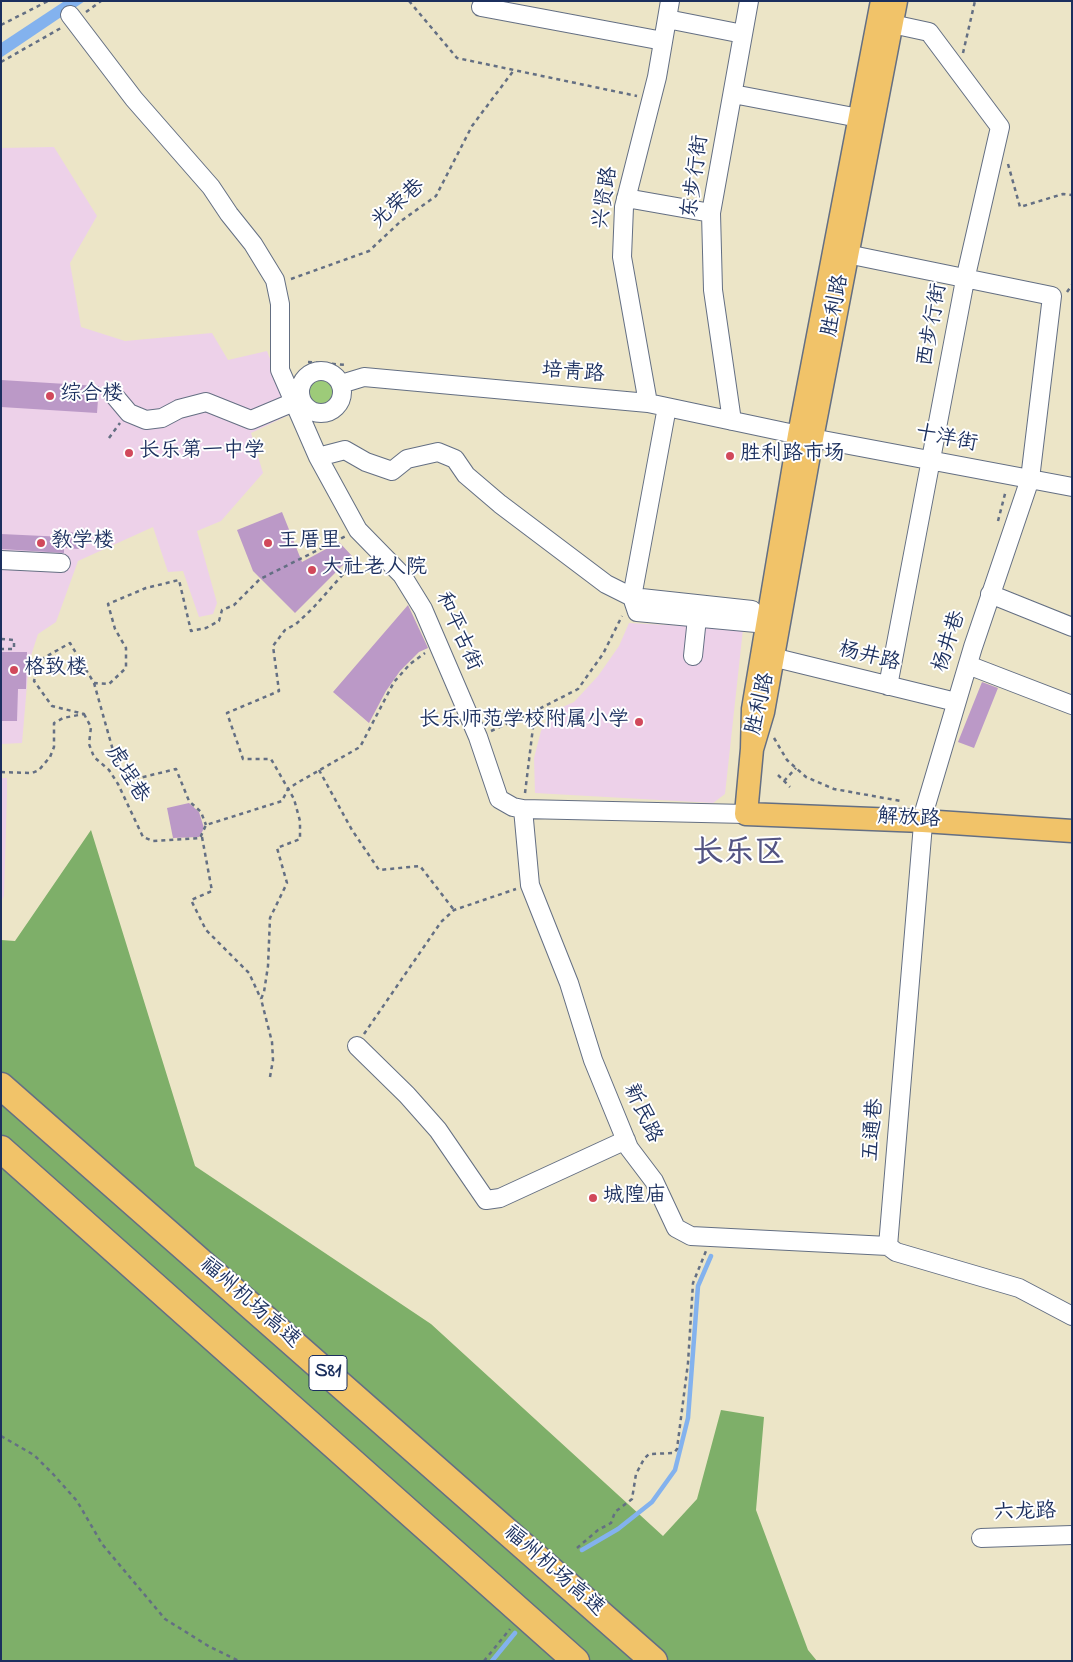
<!DOCTYPE html>
<html>
<head>
<meta charset="utf-8">
<style>
  body { margin:0 }
  #map { position:relative; width:1073px; height:1662px; overflow:hidden; background:#ece5c7; font-family:"Indie Flower",sans-serif }
  canvas { display:block }
  .frame { position:absolute; inset:0; border:2px solid #1b2f5e; pointer-events:none }
</style>
</head>
<body>
<div id="map">
<canvas width="1073" height="1662"></canvas>
<div class="frame"></div>
</div>
<script>
const context = document.querySelector('canvas').getContext('2d');
context.lineJoin = 'round';
function fill(path, color) {
  context.fillStyle = color;
  context.fill(path, 'evenodd');
}
function shape(rows) {
  const path = new Path2D();
  for (const r of rows) {
    if (r.length === 3) {
      path.moveTo(r[0] + r[2], r[1]);
      path.arc(r[0], r[1], r[2], 0, 2 * Math.PI);
      continue;
    }
    path.moveTo(r[0], r[1]);
    for (let i = 2; i < r.length; i += 2) path.lineTo(r[i], r[i + 1]);
  }
  return path;
}
function stroke(path, color, width, dash) {
  context.strokeStyle = color;
  context.lineWidth = width;
  context.lineCap = dash ? 'butt' : 'round';
  context.setLineDash(dash || []);
  context.stroke(path);
}
function label(font, color, halo, rows, align = 'center') {
  context.font = font + ' "Indie Flower","LXGW WenKai TC",sans-serif';
  context.lineWidth = 4;
  context.setLineDash([]);
  context.textBaseline = 'middle';
  context.strokeStyle = halo;
  context.fillStyle = color;
  for (const [text, x, y, turn = 0] of rows) {
    context.save();
    context.translate(x, y);
    context.rotate((+turn || 0) * Math.PI / 180);
    context.textAlign = isNaN(turn) ? turn : align;
    if (halo) context.strokeText(text, 0, 0);
    context.fillText(text, 0, 0);
    context.restore();
  }
}
fill(shape([
  [54,147,97,216,70,263,81,327,125,341,212,333,228,360,267,351,291,414,251,433,263,473,221,521,197,531,217,603,213,614,199,617,183,571,168,572,153,527,78,561,56,622,38,634,29,662,22,743,1,744,1,148],
  [629,623,743,629,725,794,713,803,535,793,534,758,541,731,551,712,574,702,598,676,619,646],
  [1,778,7,778,7,793,4,896,1,902]
]), '#edd1e9');
fill(shape([
  [321,391,14]
]), '#9dcb79');
fill(shape([
  [91,830,195,1166,431,1324,663,1536,697,1499,721,1410,764,1417,756,1510,808,1650,817,1661,1,1661,1,940,15,941]
]), '#7eaf69');
fill(shape([
  [85,1,2,57,1,56,1,43,63,2]
]), '#83b2ee');
stroke(shape([
  [582,1550,618,1529,652,1502,675,1470,688,1418,698,1286,711,1256],
  [492,1661,515,1633]
]), '#83b2ee', 4.5);
fill(shape([
  [1,380,99,386,97,413,1,407],
  [282,512,302,562,339,542,352,556,295,613,253,571,237,530],
  [65,532,81,533,80,549,64,548,64,553,1,549,1,534,65,537],
  [408,605,428,648,419,652,400,671,386,691,369,723,333,692],
  [1,652,27,652,26,689,18,689,17,721,2,721],
  [982,682,998,688,974,748,958,742],
  [189,803,199,812,204,828,202,832,199,837,173,838,167,808]
]), '#bb99c7');
const minor = shape([
  [481,7,663,41],
  [70,15,134,99,211,187,229,214,253,244,275,280,280,304,280,370,318,457,358,530,402,575,423,609,478,737,499,799,513,807,523,809,746,814],
  [667,19,743,34],
  [733,94,859,118],
  [626,198,711,213],
  [847,254,1052,296,1030,479,973,647,924,812,888,1246,896,1252,1019,1288,1072,1316],
  [321,392,21],
  [341,384,364,377,648,403,799,435],
  [113,394,129,413,146,420,162,418,179,409,206,402,251,420,301,399],
  [648,403,622,257,624,207,657,77,670,1],
  [667,407,632,597,752,610],
  [732,421,713,290,711,213,749,1],
  [812,438,1072,487],
  [318,457,345,450,366,462,392,471,407,459,438,452,455,459,466,475,500,504,606,584,632,597,637,612,767,624],
  [1,560,61,563],
  [990,594,1072,627],
  [693,656,697,618],
  [772,657,956,702],
  [968,665,1072,705],
  [888,686,965,280,1000,127,929,32,892,24],
  [523,809,530,885,569,983,593,1060,629,1148,654,1181,676,1228,691,1236,888,1246],
  [357,1046,407,1095,438,1130,486,1200,500,1198,626,1140],
  [981,1538,1072,1535]
]);
const major = shape([
  [882,1,799,435,753,709,752,749,763,712,812,438,896,1],
  [752,749,746,814,923,821,1072,831]
]);
const highway = shape([
  [1,1086,654,1661],
  [1,1149,576,1661]
]);
stroke(minor, '#646f83', 20);
stroke(major, '#646f83', 25);
stroke(highway, '#646f83', 29);
stroke(shape([
  [409,1,457,58,637,96],
  [86,12,101,1],
  [1,25,48,1],
  [963,53,975,1],
  [1,62,61,28],
  [1008,164,1020,207,1063,194,1072,195],
  [291,279,369,251,401,221,436,196,472,126,514,70],
  [1067,292,1072,285],
  [308,362,347,365],
  [109,438,120,423],
  [998,521,1006,490],
  [1,639,14,640,14,649,1,649],
  [94,683,116,761,125,780,131,780,176,769,189,801,201,812,206,825],
  [84,714,91,727,89,744,94,757,109,770,118,784,143,837,153,841,200,838,206,825,282,801,288,789,297,783,360,747,394,682,410,664,425,653],
  [491,731,535,711],
  [774,738,787,760,806,777,834,789,901,801],
  [319,770,352,830,379,870,420,866,454,910],
  [1,772,32,773,39,770,50,757,54,747,54,723,63,718,84,714,52,706,34,681,42,659,70,643,94,683,109,684,126,668,126,648,115,629,108,604,146,588,179,580,191,631,206,628,219,621,222,610,234,605,260,579,346,536],
  [778,775,790,787],
  [784,781,796,768],
  [525,793,535,711,578,689,603,654,622,616],
  [202,837,212,891,191,900,206,930,249,973,261,999],
  [364,1034,441,922,454,910,516,889],
  [270,1077,273,1060,272,1042,261,999,264,992,268,966,270,918,287,883,277,848,300,839,300,821,294,799,271,759,243,759,227,713,279,691,273,646,285,630,296,624,313,608,361,554],
  [1,1436,34,1455,53,1474,77,1501,102,1544,165,1619,210,1647,239,1661],
  [577,1548,598,1530,611,1523,615,1512,632,1499,636,1474,644,1459,649,1454,674,1453,677,1449,688,1363,693,1283,706,1251],
  [484,1661,510,1629]
]), '#646f83', 2.5, [4, 4]);
stroke(minor, '#fff', 18);
stroke(major, '#f1c369', 22);
stroke(highway, '#f1c369', 26);
for (const [x, y, r, color] of [
  [50,396,5,"#d1495b"],
  [129,453,5,"#d1495b"],
  [730,456,5,"#d1495b"],
  [41,543,5,"#d1495b"],
  [268,543,5,"#d1495b"],
  [312,570,5,"#d1495b"],
  [14,670,5,"#d1495b"],
  [639,722,5,"#d1495b"],
  [593,1198,5,"#d1495b"]
]) {
  const dot = new Path2D();
  dot.arc(x, y, r, 0, 2 * Math.PI);
  context.fillStyle = color;
  context.fill(dot);
  stroke(dot, '#fff', 2);
}
for (const [x, y, w] of [
  [328,1373,38]
]) {
  const box = new Path2D();
  box.roundRect(x - w / 2, y - 17.5, w, 35, 4);
  context.fillStyle = '#fff';
  context.fill(box);
  stroke(box, '#1b2f5e', 1);
}
label('bold 20px', '#1b2f5e', null, [
  ["S81",328,1373]
]);
label('21px', '#1b2f5e', '#fff', [
  ["东步行街",697,177,-82],
  ["兴贤路",607,198,-81],
  ["光荣巷",399,205,-41],
  ["胜利路",837,306,-79],
  ["西步行街",934,325,-80],
  ["培青路",573,374,5],
  ["十洋街",946,440,11],
  ["和平古街",457,632,66],
  ["杨井巷",951,642,-72],
  ["杨井路",869,658,14],
  ["胜利路",762,704,-77],
  ["虎埕巷",126,775,58],
  ["解放路",909,820,3],
  ["新民路",641,1114,65],
  ["五通巷",875,1130,-85],
  ["福州机场高速",249,1304,41],
  ["六龙路",1025,1514,-2],
  ["福州机场高速",553,1572,41]
]);
label('21px', '#1b2f5e', '#fff', [
  ["综合楼",60,396],
  ["长乐第一中学",139,453],
  ["胜利路市场",740,456],
  ["教学楼",51,543],
  ["王厝里",278,543],
  ["大社老人院",322,570],
  ["格致楼",24,670],
  ["长乐师范学校附属小学",629,722,"right"],
  ["城隍庙",603,1198]
], 'left');
label('bold 31px', '#535483', '#fff', [
  ["长乐区",739,856]
]);
</script>
</body>
</html>
